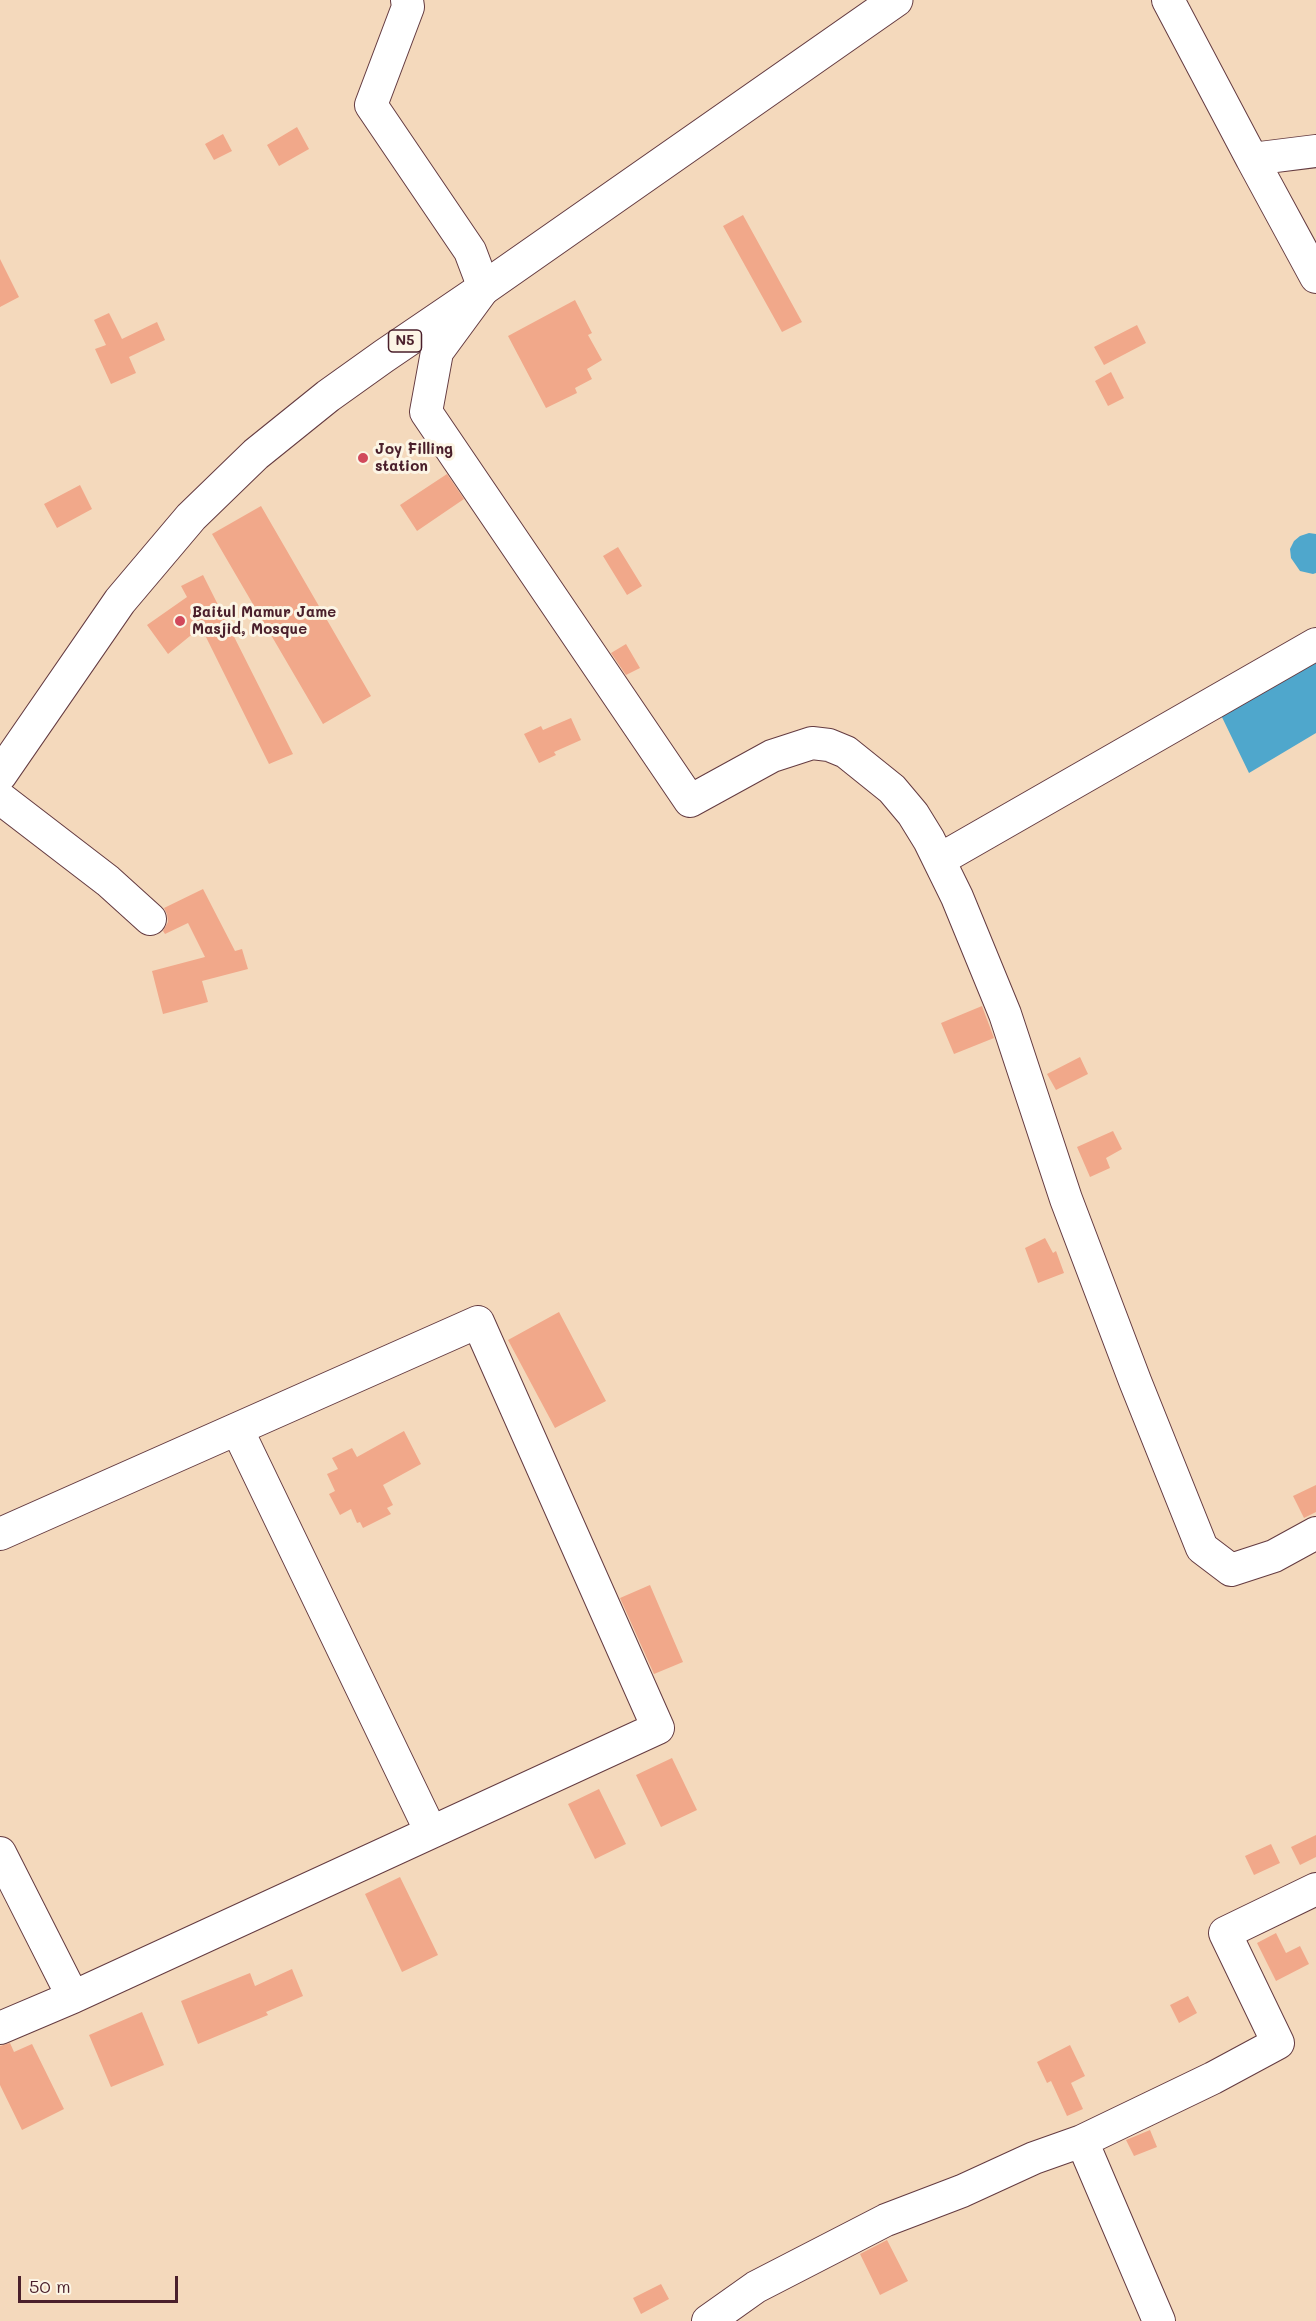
<!DOCTYPE html>
<html>
<head>
<meta charset="utf-8">
<style>
  body { margin:0 }
  #map { position:relative; width:1316px; height:2321px; overflow:hidden; background:#f4d9bc; font-family:Mali,sans-serif }
  canvas { display:block }
  .scale { position:absolute; left:18px; top:2276px; width:160px; height:27px; box-sizing:border-box; border:3px solid #4a1f2b; border-top:0; padding-left:8px; font-size:18px; line-height:21px; white-space:nowrap; color:#4a1f2b; -webkit-text-stroke:4px #fcf5e5; paint-order:stroke }
</style>
</head>
<body>
<div id="map">
<canvas width="1316" height="2321"></canvas>
<div class="scale">50 m</div>
</div>
<script>
const context = document.querySelector('canvas').getContext('2d');
context.lineJoin = 'round';
function fill(path, color) {
  context.fillStyle = color;
  context.fill(path, 'evenodd');
}
function shape(rows) {
  const path = new Path2D();
  for (const r of rows) {
    path.moveTo(r[0], r[1]);
    for (let i = 2; i < r.length; i += 2) path.lineTo(r[i], r[i + 1]);
  }
  return path;
}
function stroke(path, color, width, dash) {
  context.strokeStyle = color;
  context.lineWidth = width;
  context.lineCap = dash ? 'butt' : 'round';
  context.setLineDash(dash || []);
  context.stroke(path);
}
function label(font, color, halo, rows, align = 'center') {
  context.font = font + ' Mali,sans-serif';
  context.lineWidth = 6;
  context.setLineDash([]);
  context.textBaseline = 'middle';
  context.strokeStyle = halo;
  context.fillStyle = color;
  for (const [text, x, y, turn = 0] of rows) {
    context.save();
    context.translate(x, y);
    context.rotate((+turn || 0) * Math.PI / 180);
    context.textAlign = isNaN(turn) ? turn : align;
    if (halo) context.strokeText(text, 0, 0);
    context.fillText(text, 0, 0);
    context.restore();
  }
}
fill(shape([
  [1309,533,1316,534,1316,573,1313,574,1300,571,1291,558,1290,549,1294,541,1300,536],
  [1316,662,1316,733,1249,773,1219,711]
]), '#4fa7cc');
fill(shape([
  [297,127,309,149,279,166,267,145],
  [223,134,232,151,214,160,205,144],
  [743,215,802,322,782,332,723,226],
  [0,259,19,297,0,307],
  [575,300,592,333,588,335,602,360,587,369,592,379,575,388,577,393,546,408,508,336],
  [109,313,122,339,157,322,165,340,129,357,136,373,111,384,95,349,106,345,94,320],
  [1137,325,1146,343,1104,365,1094,347],
  [1111,372,1124,398,1108,406,1095,381],
  [447,474,464,499,417,531,400,505],
  [80,485,92,509,57,528,44,504],
  [261,506,371,696,323,724,212,534],
  [618,547,642,586,627,595,603,556],
  [203,575,293,754,269,764,201,627,168,654,147,625,187,597,181,586],
  [626,644,640,668,626,675,611,653],
  [571,718,581,740,554,752,556,755,539,763,524,734,541,726,543,730],
  [203,889,235,951,242,949,248,969,202,981,208,1002,163,1014,152,971,205,957,188,923,165,934,163,931,168,922,167,914,164,908],
  [982,1006,994,1038,954,1054,941,1023],
  [1080,1057,1088,1074,1056,1090,1047,1074],
  [1113,1131,1122,1149,1106,1158,1110,1168,1090,1177,1077,1147],
  [1045,1238,1053,1253,1056,1251,1064,1273,1038,1283,1025,1248],
  [559,1312,606,1401,555,1428,508,1340],
  [404,1431,421,1464,383,1485,393,1505,387,1508,391,1514,363,1528,360,1522,357,1523,351,1509,340,1515,329,1494,335,1491,327,1474,338,1469,332,1458,352,1448,357,1457],
  [1316,1485,1316,1512,1304,1518,1293,1496],
  [650,1585,683,1662,654,1674,620,1598],
  [672,1758,697,1810,661,1827,636,1775],
  [599,1789,626,1844,595,1859,568,1804],
  [1316,1835,1316,1857,1300,1865,1291,1847],
  [1271,1844,1280,1863,1254,1875,1245,1856],
  [400,1877,438,1955,402,1972,365,1894],
  [1276,1933,1286,1953,1300,1946,1309,1964,1276,1981,1257,1943],
  [292,1969,303,1996,266,2012,268,2015,198,2044,181,2001,250,1973,255,1986],
  [1188,1996,1197,2013,1179,2023,1170,2005],
  [142,2012,164,2065,111,2087,89,2035],
  [10,2043,14,2052,32,2044,64,2109,22,2130,0,2085,0,2046],
  [1070,2045,1085,2076,1071,2083,1083,2109,1067,2116,1051,2081,1047,2083,1037,2062],
  [1150,2130,1157,2147,1134,2156,1126,2140],
  [887,2240,908,2281,880,2295,860,2254],
  [661,2284,669,2299,641,2314,633,2298]
]), '#f1a88a');
const minor = shape([
  [407,0,408,7,371,105,470,251,484,288,437,352,426,412,690,801,772,756,812,743,829,745,846,752,892,789,913,814,929,840,957,897,1005,1014,1066,1199,1135,1381,1202,1548,1231,1570,1274,1556,1316,1533],
  [1168,0,1252,159],
  [1316,151,1252,159,1316,277],
  [0,798,108,881,150,919],
  [939,860,1316,644],
  [237,1429,431,1832],
  [0,1534,478,1322,658,1728,73,1997,0,1853],
  [0,2028,73,1997],
  [1082,2141,1213,2078,1278,2043,1225,1933,1316,1889],
  [708,2321,756,2287,886,2220,962,2191,1034,2158,1082,2141,1159,2321]
]);
const highway = shape([
  [0,775,120,601,191,517,256,454,328,396,384,356,484,288,896,0]
]);
stroke(minor, '#643b41', 34);
stroke(highway, '#643b41', 35);
stroke(minor, '#fff', 32);
stroke(highway, '#fff', 33);
for (const [x, y, r, color] of [
  [363,458,6,"#d1495b"],
  [180,621,6,"#d1495b"]
]) {
  const dot = new Path2D();
  dot.arc(x, y, r, 0, 2 * Math.PI);
  context.fillStyle = color;
  context.fill(dot);
  stroke(dot, '#fcf5e5', 2);
}
for (const [x, y, w] of [
  [405,341,33]
]) {
  const box = new Path2D();
  box.roundRect(x - w / 2, y - 11, w, 22, 4.5);
  context.fillStyle = '#fcf5e5';
  context.fill(box);
  stroke(box, '#4a1f2b', 1.5);
}
label('bold 14px', '#4a1f2b', null, [
  ["N5",405,341]
]);
label('bold 15px', '#4a1f2b', '#fcf5e5', [
  ["Joy Filling",375,449],
  ["station",375,466],
  ["Baitul Mamur Jame",192,612],
  ["Masjid, Mosque",192,629]
], 'left');
</script>
</body>
</html>
